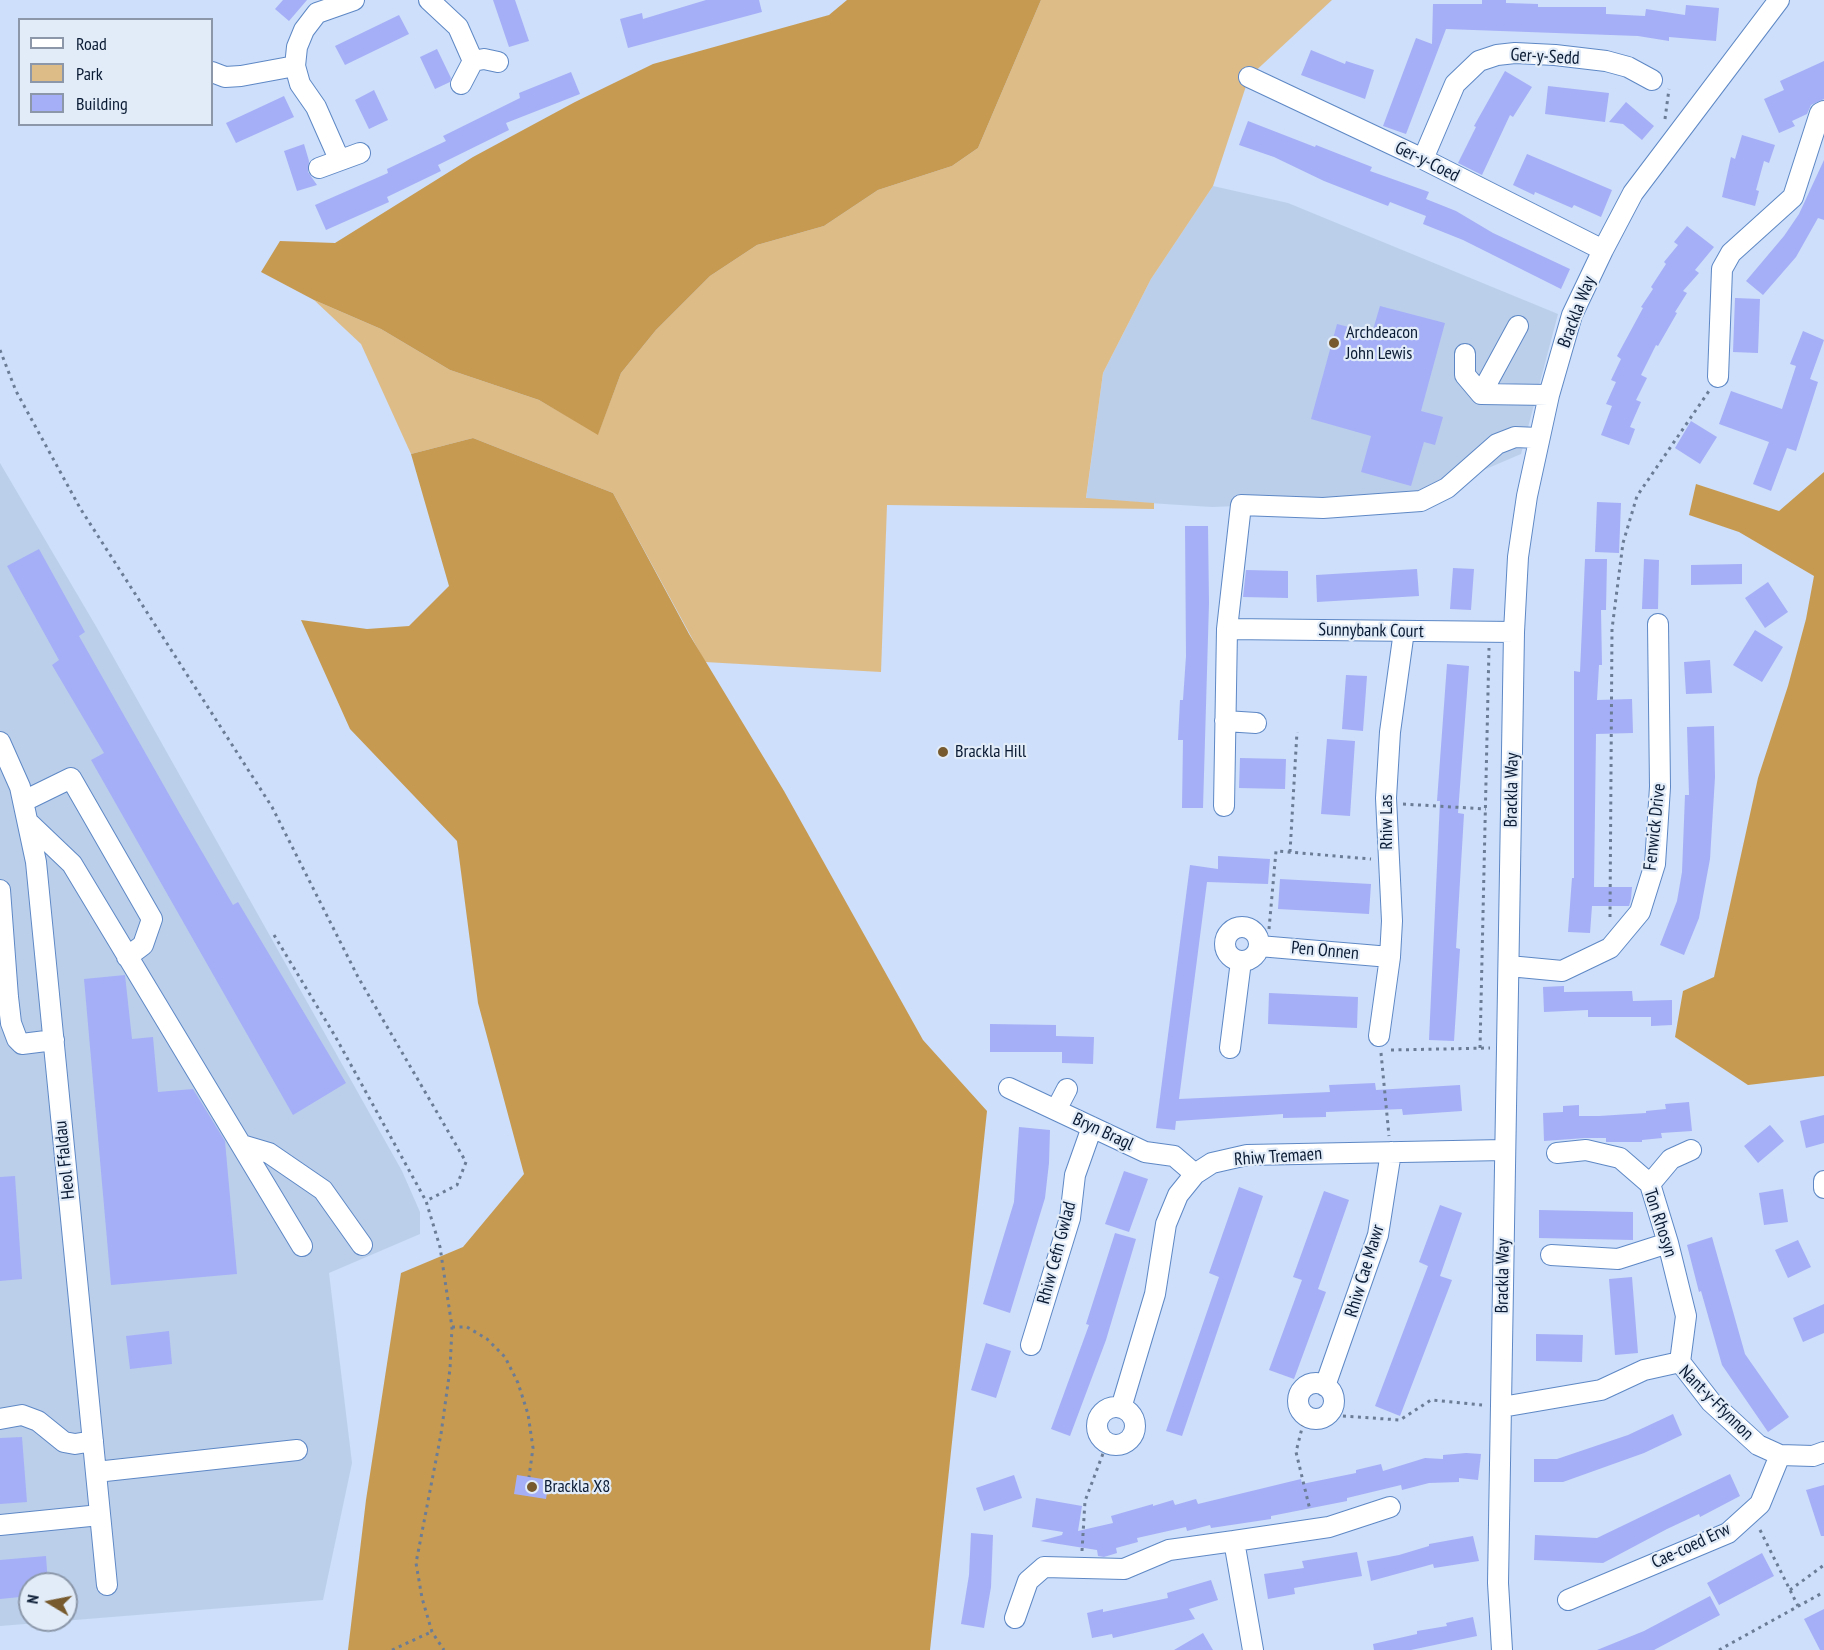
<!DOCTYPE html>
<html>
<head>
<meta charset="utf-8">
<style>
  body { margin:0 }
  #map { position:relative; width:1824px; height:1650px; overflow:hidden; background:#cddffa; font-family:"PT Sans Narrow",sans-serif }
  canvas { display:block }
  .legend { position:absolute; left:18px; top:18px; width:195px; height:108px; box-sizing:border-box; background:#e2ecf9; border:2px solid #8c98aa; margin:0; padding:8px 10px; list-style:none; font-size:18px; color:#0a1b33 }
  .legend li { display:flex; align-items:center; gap:12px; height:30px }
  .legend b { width:30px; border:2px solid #8c98aa }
  .north { position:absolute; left:18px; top:1572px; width:60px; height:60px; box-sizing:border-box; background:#e2ecf9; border:2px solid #8c98aa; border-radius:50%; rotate:280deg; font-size:16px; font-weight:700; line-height:24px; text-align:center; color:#0a1b33 }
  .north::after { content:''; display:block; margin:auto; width:21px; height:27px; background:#775b2e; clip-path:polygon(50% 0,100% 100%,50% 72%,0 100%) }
</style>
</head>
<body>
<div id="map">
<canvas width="1824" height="1650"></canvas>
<ul class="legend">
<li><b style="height:8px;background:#fff"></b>Road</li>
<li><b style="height:16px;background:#debc88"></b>Park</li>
<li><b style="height:16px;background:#a5aff7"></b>Building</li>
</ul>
<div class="north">N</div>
</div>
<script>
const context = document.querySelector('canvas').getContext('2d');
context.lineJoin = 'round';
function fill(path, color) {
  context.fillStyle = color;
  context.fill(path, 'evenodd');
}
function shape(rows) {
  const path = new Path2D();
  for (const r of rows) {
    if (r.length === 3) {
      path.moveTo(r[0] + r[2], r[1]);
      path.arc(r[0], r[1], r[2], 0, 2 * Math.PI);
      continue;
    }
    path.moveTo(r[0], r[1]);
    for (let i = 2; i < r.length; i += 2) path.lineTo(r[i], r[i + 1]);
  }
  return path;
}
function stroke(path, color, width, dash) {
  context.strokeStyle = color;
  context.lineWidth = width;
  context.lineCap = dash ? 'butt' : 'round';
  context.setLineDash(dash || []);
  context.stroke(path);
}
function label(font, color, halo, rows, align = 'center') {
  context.font = font + ' "PT Sans Narrow",sans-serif';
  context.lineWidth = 4.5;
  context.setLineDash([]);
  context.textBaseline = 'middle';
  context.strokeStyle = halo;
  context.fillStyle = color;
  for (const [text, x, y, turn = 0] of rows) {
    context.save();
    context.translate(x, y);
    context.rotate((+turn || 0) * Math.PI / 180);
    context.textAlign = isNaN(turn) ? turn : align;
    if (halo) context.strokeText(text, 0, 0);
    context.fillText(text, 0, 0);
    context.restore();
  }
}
fill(shape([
  [1213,186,1288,203,1558,314,1521,454,1416,499,1212,507,1086,499,1103,373,1151,279],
  [0,463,97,628,402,1171,420,1212,420,1234,329,1273,352,1463,323,1600,0,1626],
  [30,1584,66,1584,66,1620,30,1620]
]), '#bbcfeb');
fill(shape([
  [1041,0,1332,0,1249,77,1213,186,1151,279,1103,373,1086,498,1154,503,1154,509,887,505,881,672,705,662,613,493,473,438,411,454,361,344,314,300,381,329,450,370,539,400,598,434,621,373,656,330,710,276,757,245,824,226,878,190,952,166,978,148]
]), '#debc88');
fill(shape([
  [847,0,1041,0,978,148,952,166,878,190,824,226,757,245,710,276,656,330,621,373,598,435,539,400,450,370,381,329,314,300,261,272,280,241,335,243,473,157,575,102,653,64,829,15],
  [473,438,613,493,689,634,784,791,923,1040,987,1111,930,1650,348,1650,366,1500,401,1273,463,1247,524,1174,478,1003,457,841,350,729,301,620,367,629,409,626,449,586,411,454],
  [1824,472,1824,1076,1748,1085,1675,1037,1683,991,1714,977,1758,778,1788,686,1806,619,1814,576,1739,532,1689,515,1696,484,1779,511]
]), '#c79a51');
fill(shape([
  [283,0,307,0,289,21,275,9],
  [493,0,515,0,529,41,509,47],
  [706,0,759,0,762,12,628,48,620,19,642,13,643,19],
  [1482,0,1506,0,1506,3,1538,4,1538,7,1606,7,1606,14,1645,16,1646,9,1685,15,1686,5,1719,8,1716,41,1669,37,1669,41,1638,36,1446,29,1406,134,1383,126,1416,38,1432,44,1433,4,1482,4],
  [399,15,409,34,345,65,335,46],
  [437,49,451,78,450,82,435,89,420,57],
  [1311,50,1345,64,1346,61,1374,70,1365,99,1301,75],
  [1824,61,1824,99,1811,105,1807,114,1792,121,1795,126,1779,133,1764,99,1784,90,1780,81],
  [1505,71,1532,87,1513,117,1510,115,1482,175,1458,163,1476,127,1474,126],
  [571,72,580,94,506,123,509,130,438,165,441,171,387,197,389,202,326,230,315,205,388,173,387,169,446,141,443,136,520,98,519,93],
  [1548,86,1609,93,1605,122,1545,114],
  [374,90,388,120,369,129,355,100],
  [284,96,294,117,236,143,226,123],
  [1626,102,1654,126,1642,140,1623,124,1609,122],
  [1248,121,1315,147,1316,145,1372,167,1370,171,1429,192,1426,199,1456,211,1493,233,1570,269,1561,289,1463,240,1423,224,1426,216,1390,202,1388,206,1324,181,1274,157,1239,145],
  [1742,135,1775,145,1769,163,1764,161,1756,190,1759,191,1755,206,1722,197,1731,157,1735,159],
  [304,144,309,161,308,172,317,185,297,191,284,151],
  [1527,154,1612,190,1601,217,1574,205,1572,208,1535,192,1534,195,1513,185],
  [1824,160,1824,220,1818,218,1796,257,1763,295,1746,281,1784,236,1799,214],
  [1687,226,1714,247,1695,270,1699,273,1683,291,1687,293,1675,312,1677,313,1658,346,1656,345,1641,375,1647,378,1636,400,1641,402,1630,427,1635,429,1629,445,1601,435,1612,406,1606,404,1616,382,1611,380,1621,359,1617,356,1643,308,1641,307,1653,289,1651,287,1666,264,1664,262,1678,245,1674,242],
  [1735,298,1760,299,1758,353,1733,352],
  [1380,306,1445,323,1421,411,1443,417,1435,445,1424,442,1411,486,1361,472,1371,436,1311,419,1337,324,1372,333],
  [1803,331,1824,340,1810,379,1818,382,1796,451,1787,448,1771,491,1753,484,1769,442,1719,424,1731,391,1782,409,1796,366,1790,364],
  [1691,421,1717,437,1700,464,1675,448],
  [1597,502,1621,503,1619,553,1595,552],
  [1185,526,1208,526,1209,603,1203,808,1182,808,1183,740,1178,740,1180,700,1183,700,1186,656],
  [39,549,85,632,79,636,180,814,233,905,238,902,346,1083,293,1115,91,760,104,753,52,665,59,660,7,566],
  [1585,559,1607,559,1606,610,1601,610,1602,665,1599,665,1597,700,1632,699,1633,733,1596,734,1594,887,1632,887,1631,899,1629,906,1592,906,1590,933,1568,932,1572,878,1574,878,1574,671,1580,672],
  [1644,559,1659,560,1658,609,1642,609],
  [1742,564,1742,584,1691,585,1691,565],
  [1453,568,1474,569,1471,610,1450,609],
  [1417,569,1419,596,1317,602,1316,575],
  [1246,570,1288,571,1288,598,1243,597],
  [1768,582,1788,612,1765,628,1745,598],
  [1755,630,1783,647,1762,682,1733,665],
  [1710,660,1712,693,1686,694,1684,662],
  [1447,664,1469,666,1458,813,1464,814,1456,948,1460,949,1454,1041,1429,1040,1440,801,1437,801],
  [1346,675,1367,676,1363,731,1342,729],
  [1714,726,1715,777,1710,859,1699,918,1684,955,1660,945,1677,901,1682,872,1685,795,1689,795,1687,727],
  [1327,739,1355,741,1350,816,1321,814],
  [1240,758,1286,759,1285,789,1239,788],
  [1218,856,1270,859,1268,884,1207,882,1179,1099,1330,1092,1329,1085,1375,1083,1376,1090,1460,1085,1462,1111,1403,1115,1402,1109,1326,1112,1326,1117,1283,1118,1283,1114,1176,1121,1175,1130,1156,1128,1190,865,1218,869],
  [1280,879,1371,884,1369,914,1278,909],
  [125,975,132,1039,153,1037,158,1092,193,1089,225,1141,237,1274,111,1285,84,979],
  [1564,986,1564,992,1632,991,1633,1001,1672,1000,1672,1025,1651,1026,1651,1017,1588,1017,1588,1010,1544,1012,1543,987],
  [1269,993,1358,997,1357,1028,1268,1024],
  [990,1024,1056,1025,1056,1036,1094,1037,1093,1064,1062,1063,1062,1052,990,1052],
  [1689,1102,1692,1131,1661,1133,1662,1138,1642,1140,1642,1142,1606,1142,1606,1138,1585,1138,1544,1141,1543,1113,1563,1112,1563,1106,1579,1105,1579,1116,1599,1116,1646,1113,1646,1111,1666,1109,1665,1104],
  [1824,1115,1824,1143,1806,1148,1800,1121],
  [1770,1125,1784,1141,1758,1163,1744,1146],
  [1019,1127,1050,1130,1049,1163,1045,1198,1010,1313,983,1304,1014,1202],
  [1124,1171,1148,1179,1129,1232,1105,1224],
  [15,1176,22,1279,0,1281,0,1177],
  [1239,1187,1263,1196,1182,1436,1166,1431,1219,1277,1209,1273],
  [1783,1189,1788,1222,1764,1225,1759,1193],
  [1324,1191,1349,1200,1318,1289,1326,1292,1294,1379,1269,1370,1302,1280,1293,1277],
  [1440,1205,1462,1213,1440,1276,1452,1280,1400,1416,1375,1406,1428,1266,1419,1262],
  [1539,1210,1633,1212,1633,1240,1539,1238],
  [1115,1233,1136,1239,1106,1340,1070,1436,1051,1429,1089,1325,1086,1324],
  [1712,1237,1745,1354,1789,1417,1768,1432,1722,1365,1701,1291,1699,1292,1687,1245],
  [1798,1240,1811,1267,1788,1278,1775,1250],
  [1632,1277,1638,1353,1615,1355,1609,1279],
  [1824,1304,1824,1333,1803,1342,1793,1318],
  [169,1331,172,1364,130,1369,126,1336],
  [1536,1334,1583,1335,1582,1362,1536,1361],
  [986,1343,1011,1351,996,1398,971,1390],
  [1673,1414,1682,1435,1644,1453,1563,1482,1534,1482,1534,1459,1557,1459,1628,1435],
  [22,1437,27,1502,0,1504,0,1438],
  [1466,1453,1481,1454,1478,1480,1459,1478,1459,1482,1429,1483,1402,1490,1401,1485,1347,1498,1347,1501,1271,1516,1271,1519,1211,1528,1210,1525,1187,1531,1186,1527,1137,1538,1138,1542,1116,1548,1117,1553,1104,1557,1098,1556,1097,1550,1040,1541,1062,1535,1063,1532,1032,1527,1036,1498,1082,1506,1078,1531,1113,1523,1111,1516,1153,1504,1153,1506,1173,1500,1175,1505,1196,1499,1198,1504,1301,1479,1302,1484,1356,1473,1356,1470,1381,1464,1383,1471,1425,1458,1443,1459,1443,1455],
  [1730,1474,1740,1496,1700,1517,1699,1514,1667,1529,1603,1563,1534,1560,1535,1535,1597,1538],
  [517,1475,549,1480,546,1499,514,1494],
  [1014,1475,1022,1498,984,1511,976,1488],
  [1824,1485,1824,1536,1821,1536,1806,1490],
  [971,1533,993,1535,991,1587,984,1628,961,1624,969,1575],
  [1473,1536,1479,1561,1434,1568,1433,1564,1371,1581,1367,1561,1399,1555,1429,1546,1429,1544],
  [1357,1552,1362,1576,1294,1588,1295,1594,1268,1599,1264,1574,1304,1568,1302,1561],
  [1762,1553,1774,1576,1719,1605,1707,1583],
  [46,1556,48,1584,30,1584,30,1596,0,1599,0,1560],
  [1211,1580,1218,1600,1189,1609,1195,1619,1113,1638,1112,1634,1092,1638,1087,1613,1103,1609,1103,1612,1168,1598,1167,1593],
  [1710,1596,1720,1615,1654,1650,1597,1650,1644,1631],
  [1824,1609,1824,1650,1820,1650,1804,1619],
  [1473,1617,1477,1636,1411,1650,1374,1650,1373,1644,1417,1634,1417,1631,1447,1626,1446,1623],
  [1203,1633,1213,1650,1174,1650]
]), '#a5aff7');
const minor = shape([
  [429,0,458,27,473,61,484,59,498,62],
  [212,72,225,77,241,76,295,66],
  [1249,77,1423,159,1603,250],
  [461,84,473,61],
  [339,159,316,107,300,84,295,66,297,47,304,30,317,13,354,0],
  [1423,159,1455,84,1479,61,1497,55,1515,53,1555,55,1606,61,1628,67,1652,80],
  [319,168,360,153],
  [1465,354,1465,375,1481,394,1549,395],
  [1718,377,1722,269,1731,253,1793,197,1820,113,1824,111],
  [1481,394,1518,326],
  [1227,629,1514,632],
  [1225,721,1256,723],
  [0,742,20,787,36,862,107,1585],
  [24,801,71,778,152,919,143,945,127,957],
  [1224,806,1227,629,1241,505,1323,508,1421,501,1447,488,1497,444,1515,437,1538,438],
  [29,823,72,864,302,1246],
  [0,890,8,997,11,1023,17,1039,22,1044,54,1040],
  [1242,944,17],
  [1259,946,1390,957],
  [1509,966,1562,971,1610,948,1640,912,1655,864,1660,787,1658,624],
  [1379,1036,1390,957,1392,921,1386,798,1390,732,1404,631],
  [1230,1048,1241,961],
  [1009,1088,1145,1152,1174,1156,1195,1174],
  [1056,1110,1067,1089],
  [242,1145,269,1153,323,1190,362,1245],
  [1557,1153,1586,1150,1620,1158,1650,1184,1668,1243,1686,1316,1680,1362],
  [1824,1181,1824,1188],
  [1650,1184,1671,1159,1691,1150],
  [1551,1255,1618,1259,1668,1243],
  [1031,1345,1070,1218,1075,1175,1092,1127],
  [1316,1401,18],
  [1325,1386,1378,1235,1391,1152],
  [1502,1407,1601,1390,1644,1370,1680,1362,1711,1402,1758,1445,1780,1455,1813,1456,1824,1452],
  [1116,1426,19],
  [1121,1408,1155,1294,1166,1224,1178,1195,1195,1174,1212,1163,1247,1155,1504,1150],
  [0,1419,22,1415,38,1421,64,1442,75,1444,93,1441],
  [96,1472,297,1450],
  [0,1525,100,1515],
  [1234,1541,1329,1527,1390,1507],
  [1568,1600,1728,1533,1760,1504,1780,1455],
  [1015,1618,1028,1581,1044,1567,1124,1569,1169,1550,1234,1541,1253,1650],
  [1502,1650,1498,1583,1514,632,1518,557,1527,496,1549,395,1572,315,1603,250,1633,193,1779,0]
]);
stroke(minor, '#5e88c5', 22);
stroke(shape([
  [1665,119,1669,89],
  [0,350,16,391,80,508,272,807,358,977,466,1162,457,1185,426,1201],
  [1403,804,1486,809],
  [1290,852,1297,732],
  [1610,917,1612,629,1623,543,1637,496,1709,391],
  [1269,929,1276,851,1371,859],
  [274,935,335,1036,426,1201,440,1247,452,1327,450,1369,441,1434,416,1563,422,1598,432,1632,444,1650],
  [1480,1048,1489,648],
  [1391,1050,1490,1048],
  [1381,1053,1389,1136],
  [452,1327,467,1327,487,1339,505,1357,518,1383,528,1414,533,1448,529,1477],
  [1328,1415,1400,1420,1431,1400,1482,1405],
  [1305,1416,1296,1452,1310,1510],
  [1760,1530,1798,1606],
  [1082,1551,1085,1501,1107,1443],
  [1790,1590,1824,1565],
  [392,1650,431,1632],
  [1719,1650,1824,1592]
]), '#6b7d96', 3, [3, 4.5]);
stroke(minor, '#fff', 20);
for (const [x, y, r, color] of [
  [1334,343,6,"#775b2e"],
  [943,752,6,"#775b2e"],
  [532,1487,6,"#775b2e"]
]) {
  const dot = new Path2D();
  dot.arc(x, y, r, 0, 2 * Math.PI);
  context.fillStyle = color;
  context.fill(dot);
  stroke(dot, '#e2ecf9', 2);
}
label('18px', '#0a1b33', '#e2ecf9', [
  ["Ger-y-Sedd",1545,57,3],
  ["Ger-y-Coed",1427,162,26],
  ["Brackla Way",1577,312,-69],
  ["Sunnybank Court",1371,631,1],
  ["Brackla Way",1512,790,-89],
  ["Rhiw Las",1387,822,-90],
  ["Fenwick Drive",1655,827,-84],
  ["Pen Onnen",1325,951,5],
  ["Bryn Bragl",1103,1132,25],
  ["Rhiw Tremaen",1278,1157,-4],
  ["Heol Ffaldau",65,1160,-96],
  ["Ton Rhosyn",1660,1223,72],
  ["Rhiw Cefn Gwlad",1057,1253,-75],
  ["Rhiw Cae Mawr",1365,1271,-73],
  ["Brackla Way",1503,1276,-89],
  ["Nant-y-Ffynnon",1716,1403,45],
  ["Cae-coed Erw",1691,1546,-25]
]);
label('18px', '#0a1b33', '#e2ecf9', [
  ["Archdeacon",1346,333],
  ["John Lewis",1346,354],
  ["Brackla Hill",955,752],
  ["Brackla X8",544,1487]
], 'left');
</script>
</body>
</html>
